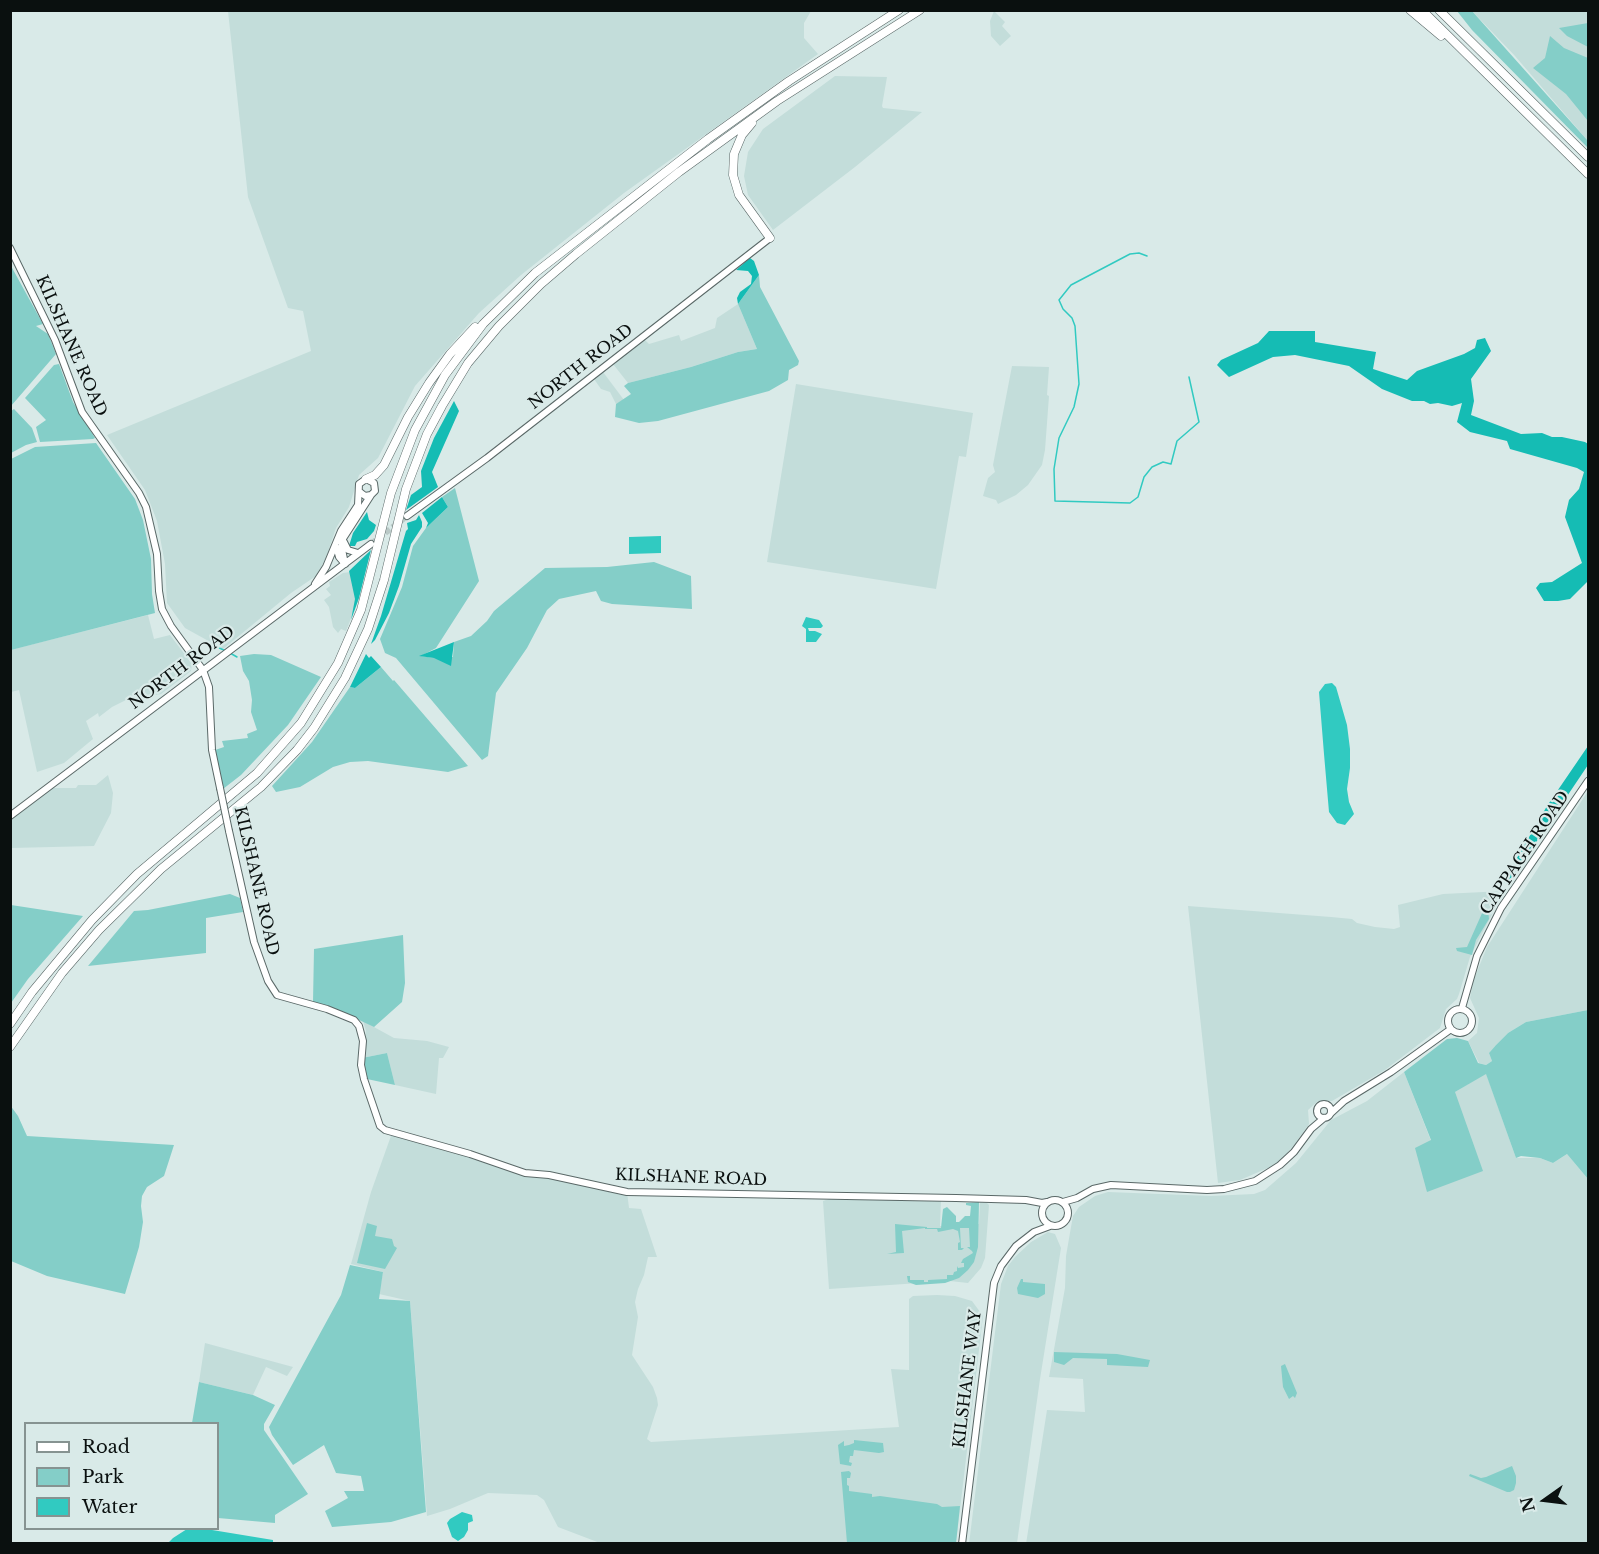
<!DOCTYPE html>
<html>
<head>
<meta charset="utf-8">
<style>
  body { margin:0 }
  #map { position:relative; width:1599px; height:1554px; overflow:hidden; background:#d9eae8; font-family:"Libre Baskerville",serif }
  canvas { display:block }
  .frame { position:absolute; inset:0; border:12px solid #0a100f; pointer-events:none }
  .legend { position:absolute; left:24px; top:1422px; width:195px; height:108px; box-sizing:border-box; background:#d9eae8; border:2px solid #869391; margin:0; padding:8px 10px; list-style:none; font-size:18px; color:#0a100f }
  .legend li { display:flex; align-items:center; gap:12px; height:30px }
  .legend b { width:30px; border:2px solid #869391 }
  .north { position:absolute; left:1515px; top:1470px; width:60px; height:60px; -webkit-text-stroke:4px #d9eae8; paint-order:stroke; rotate:256deg; font-size:16px; font-weight:700; line-height:24px; text-align:center; color:#0a100f }
  .north::after { content:''; display:block; margin:auto; width:21px; height:27px; background:#0a100f; clip-path:polygon(50% 0,100% 100%,50% 72%,0 100%) }
</style>
</head>
<body>
<div id="map">
<canvas width="1599" height="1554"></canvas>
<div class="frame"></div>
<ul class="legend">
<li><b style="height:8px;background:#fff"></b>Road</li>
<li><b style="height:16px;background:#84cec8"></b>Park</li>
<li><b style="height:16px;background:#31cac1"></b>Water</li>
</ul>
<div class="north">N</div>
</div>
<script>
const context = document.querySelector('canvas').getContext('2d');
context.lineJoin = 'round';
function fill(path, color) {
  context.fillStyle = color;
  context.fill(path, 'evenodd');
}
function shape(rows) {
  const path = new Path2D();
  for (const r of rows) {
    if (r.length === 3) {
      path.moveTo(r[0] + r[2], r[1]);
      path.arc(r[0], r[1], r[2], 0, 2 * Math.PI);
      continue;
    }
    path.moveTo(r[0], r[1]);
    for (let i = 2; i < r.length; i += 2) path.lineTo(r[i], r[i + 1]);
  }
  return path;
}
function stroke(path, color, width, dash) {
  context.strokeStyle = color;
  context.lineWidth = width;
  context.lineCap = dash ? 'butt' : 'round';
  context.setLineDash(dash || []);
  context.stroke(path);
}
function label(font, color, halo, rows, align = 'center') {
  context.font = font + ' "Libre Baskerville",serif';
  context.lineWidth = 4.5;
  context.setLineDash([]);
  context.textBaseline = 'middle';
  context.strokeStyle = halo;
  context.fillStyle = color;
  for (const [text, x, y, turn = 0] of rows) {
    context.save();
    context.translate(x, y);
    context.rotate((+turn || 0) * Math.PI / 180);
    context.textAlign = isNaN(turn) ? turn : align;
    if (halo) context.strokeText(text, 0, 0);
    context.fillText(text, 0, 0);
    context.restore();
  }
}
fill(shape([
  [228,11,811,11,804,23,804,38,818,54,624,193,521,275,479,313,415,386,378,458,359,475,349,507,336,528,326,558,316,576,291,593,223,649,185,628,167,603,165,564,157,521,145,490,107,435,311,351,303,311,288,308,248,197],
  [994,11,1005,22,1002,26,1011,36,1000,46,991,36,990,21],
  [1472,11,1588,11,1588,141,1515,56],
  [835,76,887,77,882,106,883,108,922,112,855,167,773,230,748,195,744,176,748,152,763,129],
  [738,304,757,349,738,352,691,367,628,383,613,364,644,339,649,344,679,335,681,341,715,328,717,318],
  [1012,366,1049,367,1047,395,1049,396,1045,450,1042,465,1028,485,1016,495,998,504,996,500,983,496,988,478,995,472,993,465],
  [603,372,624,400,616,404,610,392,601,389,594,379],
  [796,384,973,413,966,457,959,456,936,589,767,562],
  [350,572,359,598,346,631,341,629,338,633,333,627,329,607,324,600,331,595,326,589,330,586,329,582,343,573],
  [148,615,154,639,170,635,192,664,191,671,161,694,126,700,112,707,99,717,98,713,86,721,93,739,64,763,37,772,19,690,11,692,10,650],
  [108,775,113,793,111,813,94,846,11,848,11,820,52,788,76,788,78,785,96,785],
  [1588,791,1588,1010,1526,1022,1508,1033,1496,1045,1489,1053,1492,1061,1486,1065,1479,1063,1468,1041,1477,1033,1479,1018,1470,998,1474,979,1487,947],
  [1504,891,1470,957,1459,994,1457,999,1446,1009,1440,1028,1385,1070,1332,1101,1318,1101,1308,1110,1309,1124,1294,1145,1277,1164,1240,1180,1218,1183,1188,906,1331,917,1352,919,1357,923,1375,927,1394,929,1400,927,1398,905,1443,894],
  [363,1021,394,1038,427,1041,449,1047,443,1058,439,1058,436,1094,395,1085,387,1053,362,1058,366,1031],
  [1404,1072,1431,1141,1427,1192,1455,1092,1486,1073,1516,1158,1540,1158,1553,1163,1567,1154,1588,1179,1588,1543,1026,1544,1047,1410,1085,1412,1083,1379,1049,1377,1065,1288,1066,1256,1071,1227,1073,1216,1079,1207,1095,1196,1108,1192,1211,1196,1254,1194,1265,1190,1296,1163,1331,1120,1367,1101],
  [392,1133,517,1171,627,1192,629,1208,641,1209,657,1257,648,1257,644,1275,638,1289,635,1302,638,1317,632,1355,653,1387,657,1398,658,1405,647,1439,651,1442,899,1427,891,1369,909,1370,909,1299,913,1296,937,1295,955,1296,972,1301,983,1316,956,1543,600,1543,558,1527,544,1500,537,1495,488,1493,450,1509,427,1516,410,1301,379,1294,383,1272,351,1264,371,1192],
  [829,1199,941,1201,940,1226,951,1227,958,1224,979,1224,980,1202,987,1203,989,1205,985,1258,981,1268,968,1283,950,1281,829,1289,823,1201],
  [1048,1232,1055,1234,1061,1248,1040,1379,1017,1543,969,1544,1001,1284,1008,1266,1015,1257,1031,1242],
  [205,1343,293,1367,287,1376,266,1367,253,1395,199,1382]
]), '#c3ddda');
fill(shape([
  [1457,11,1472,11,1588,141,1588,148,1472,30],
  [1588,23,1588,47,1567,36,1559,28],
  [1550,36,1564,48,1588,58,1588,121,1566,94,1533,68,1545,58],
  [11,266,43,324,36,326,48,334,56,354,11,406],
  [759,275,760,287,799,361,798,365,789,370,788,380,769,391,658,421,639,423,615,417,616,404,631,394,624,386,628,383,691,367,738,352,757,349,738,304],
  [59,364,73,402,95,438,93,439,40,442,36,427,46,420,25,398,54,365],
  [14,409,32,428,37,442,26,445,11,453,11,411],
  [96,443,135,499,143,520,151,559,152,594,155,613,11,650,11,459,35,447],
  [455,488,479,581,436,648,421,656,434,658,453,657,454,642,471,636,487,621,494,611,545,568,607,567,654,562,691,576,692,609,612,604,601,601,596,591,559,599,547,610,527,648,496,693,488,756,482,760,396,658,385,653,380,639,402,587,413,546,426,528,448,507,442,497],
  [254,654,271,655,321,677,288,725,241,775,223,789,215,750,224,747,222,741,248,738,247,734,257,730,251,712,252,700,249,681,243,671,240,656],
  [381,667,393,681,394,680,468,766,448,772,368,761,350,762,333,767,300,787,276,792,272,786,312,742,350,687,355,688],
  [230,894,240,898,243,912,206,918,206,953,88,966,134,911,148,910],
  [11,905,83,916,28,979,11,1003],
  [1488,910,1489,919,1476,940,1472,955,1457,951,1456,948,1467,947,1483,911],
  [403,935,405,983,402,1002,374,1027,329,1006,313,1002,314,949],
  [1588,1010,1588,1179,1567,1154,1553,1163,1540,1158,1521,1156,1516,1158,1486,1074,1455,1092,1483,1171,1427,1192,1415,1148,1431,1140,1404,1072,1447,1039,1457,1038,1468,1041,1478,1063,1486,1065,1492,1061,1489,1053,1496,1045,1508,1033,1526,1022],
  [387,1053,395,1085,367,1079,362,1058],
  [10,1105,18,1116,27,1136,174,1145,164,1176,147,1187,142,1196,141,1206,143,1222,139,1247,125,1294,47,1276,11,1261],
  [979,1202,978,1247,974,1262,968,1270,959,1278,945,1283,916,1285,908,1282,907,1276,910,1276,910,1280,924,1280,924,1282,928,1282,928,1280,947,1279,947,1275,953,1275,954,1272,957,1271,957,1266,958,1268,964,1267,964,1263,961,1263,963,1259,973,1253,972,1251,967,1247,970,1247,969,1228,960,1228,961,1248,964,1248,962,1250,958,1250,958,1243,960,1242,958,1231,953,1229,938,1232,937,1229,925,1229,925,1228,902,1231,904,1253,887,1254,896,1252,895,1224,927,1227,927,1228,941,1228,943,1209,947,1207,956,1216,956,1222,959,1222,965,1216,970,1216,971,1206,966,1205,966,1203],
  [367,1223,377,1226,375,1236,392,1239,394,1246,397,1248,385,1269,357,1263],
  [350,1265,383,1272,379,1299,410,1301,426,1512,391,1522,332,1527,325,1511,348,1498,344,1491,364,1491,361,1476,336,1473,324,1445,293,1465,272,1435,269,1427,341,1295],
  [1021,1279,1023,1279,1023,1282,1045,1284,1045,1294,1038,1298,1018,1294,1017,1288],
  [1054,1352,1117,1354,1150,1360,1148,1367,1107,1365,1107,1359,1073,1358,1064,1365,1054,1362],
  [1285,1364,1297,1393,1295,1398,1293,1396,1289,1399,1283,1387,1281,1366],
  [199,1382,253,1395,275,1405,264,1424,264,1430,308,1494,275,1515,275,1523,218,1518,218,1424,192,1423],
  [854,1440,883,1443,884,1452,879,1453,854,1450,853,1456,850,1456,849,1462,852,1463,851,1466,840,1464,838,1445,844,1441,844,1446,849,1445,854,1443],
  [1512,1466,1516,1476,1516,1483,1514,1490,1510,1492,1507,1492,1469,1476,1470,1474,1481,1478,1486,1477],
  [849,1471,851,1473,850,1478,847,1478,847,1485,849,1486,849,1491,872,1494,872,1497,880,1496,937,1504,942,1507,960,1506,956,1543,847,1543,841,1472]
]), '#84cec8');
fill(shape([
  [750,258,754,261,759,275,738,304,737,298,740,292,751,284,752,276,748,271,736,270],
  [1269,331,1315,331,1315,342,1376,352,1373,369,1407,380,1417,371,1464,354,1475,348,1477,340,1485,338,1491,351,1471,379,1474,401,1471,415,1521,434,1542,433,1552,437,1562,437,1585,442,1588,444,1588,581,1570,599,1558,601,1544,601,1536,588,1540,583,1552,582,1582,563,1565,517,1569,500,1579,489,1584,472,1577,468,1510,449,1507,441,1470,432,1457,422,1462,403,1452,406,1438,403,1430,404,1424,401,1412,401,1382,389,1349,366,1295,355,1273,357,1229,377,1217,365,1221,360,1258,343],
  [454,401,459,411,432,472,438,487,406,510,411,495,422,487,421,471,434,438],
  [442,497,448,507,426,528,428,523,422,513],
  [367,512,369,520,376,525,374,531,367,539,357,542,355,546,349,546,353,533],
  [419,515,422,522,422,527,411,544,399,586,389,613,375,640,371,644,381,616,406,531,408,529,407,523,416,520],
  [371,550,359,598,351,620,355,599,349,571],
  [454,642,451,666,434,658,419,656],
  [366,654,369,658,371,656,381,667,355,688,350,687],
  [1588,746,1588,765,1508,884,1503,882,1547,806]
]), '#15bcb4');
fill(shape([
  [661,536,661,553,629,554,629,537],
  [806,617,819,620,823,626,821,628,808,628,809,631,815,631,822,634,816,642,806,642,806,629,802,626],
  [1332,683,1336,687,1347,725,1350,749,1350,768,1347,789,1349,802,1354,814,1345,825,1337,823,1329,812,1324,754,1319,692,1325,684],
  [462,1512,472,1515,473,1521,468,1523,468,1530,464,1537,458,1541,452,1537,447,1523,450,1519],
  [187,1529,206,1529,273,1540,273,1543,168,1543,173,1538]
]), '#31cac1');
stroke(shape([
  [1147,256,1139,253,1130,254,1071,285,1059,300,1063,309,1072,318,1075,326,1079,384,1074,407,1059,438,1054,469,1055,501,1130,503,1138,497,1144,477,1152,467,1163,462,1171,464,1177,441,1199,422,1189,377],
  [217,647,226,651],
  [230,653,237,657]
]), '#31cac1', 1.5);
stroke(shape([
  [371,544,407,516]
]), '#bac9c7', 6, [6, 3]);
const secondary = shape([
  [10,248,55,340,82,412,139,493,146,507,157,554,159,591,162,609,171,626,203,670,209,687,212,750,220,788],
  [407,516,487,458,770,238],
  [344,542,348,550,358,553],
  [336,546,339,557,345,564],
  [345,564,342,549,342,540,371,495],
  [315,584,326,567,341,531,358,505,359,484,366,479,374,483,375,491,371,495,365,496,360,492],
  [10,816,371,544],
  [229,831,254,942,268,981,277,995,327,1009,354,1020,359,1026,363,1041,361,1065,364,1079,380,1126,385,1130,470,1154,525,1173,549,1175,627,1192,956,1198,1026,1200,1042,1203,1047,1202],
  [1462,1008,1477,956,1501,908,1588,781],
  [1460,1021,12],
  [1324,1111,7],
  [1331,1113,1344,1101,1391,1072,1451,1029],
  [1055,1213,13],
  [1063,1202,1077,1198,1093,1189,1111,1185,1207,1190,1224,1189,1255,1181,1280,1165,1294,1152,1311,1129,1324,1118],
  [962,1544,994,1283,1001,1266,1016,1246,1034,1232,1050,1226]
]);
const highway = shape([
  [1410,10,1441,36],
  [1422,10,1588,174],
  [1439,10,1588,157],
  [752,123,742,135,734,154,733,175,739,195,770,238],
  [366,479,375,475,384,465,408,417,429,383,450,354,475,327],
  [10,1024,32,992,92,920,137,874,257,773,301,723,338,663,361,610,391,493,415,430,445,375,483,324,535,273,708,139,789,81,899,10],
  [10,1047,62,973,99,930,161,869,261,787,297,750,314,728,345,678,368,629,384,580,406,489,427,434,442,406,468,363,499,326,541,284,576,254,679,172,777,101,920,10]
]);
stroke(secondary, '#5a6867', 8);
stroke(highway, '#5a6867', 9);
stroke(secondary, '#fff', 6);
stroke(highway, '#fff', 8);
const secondaryBridge = shape([
  [220,788,229,831]
]);
stroke(secondaryBridge, '#5a6867', 8, []);
stroke(secondaryBridge, '#fff', 6);
label('16px', '#0a100f', '#d9eae8', [
  ["KILSHANE ROAD",71,346,66],
  ["NORTH ROAD",581,367,-38],
  ["NORTH ROAD",182,668,-37],
  ["CAPPAGH ROAD",1525,853,-56],
  ["KILSHANE ROAD",256,881,77],
  ["KILSHANE ROAD",691,1178,2],
  ["KILSHANE WAY",968,1379,-83]
]);
</script>
</body>
</html>
